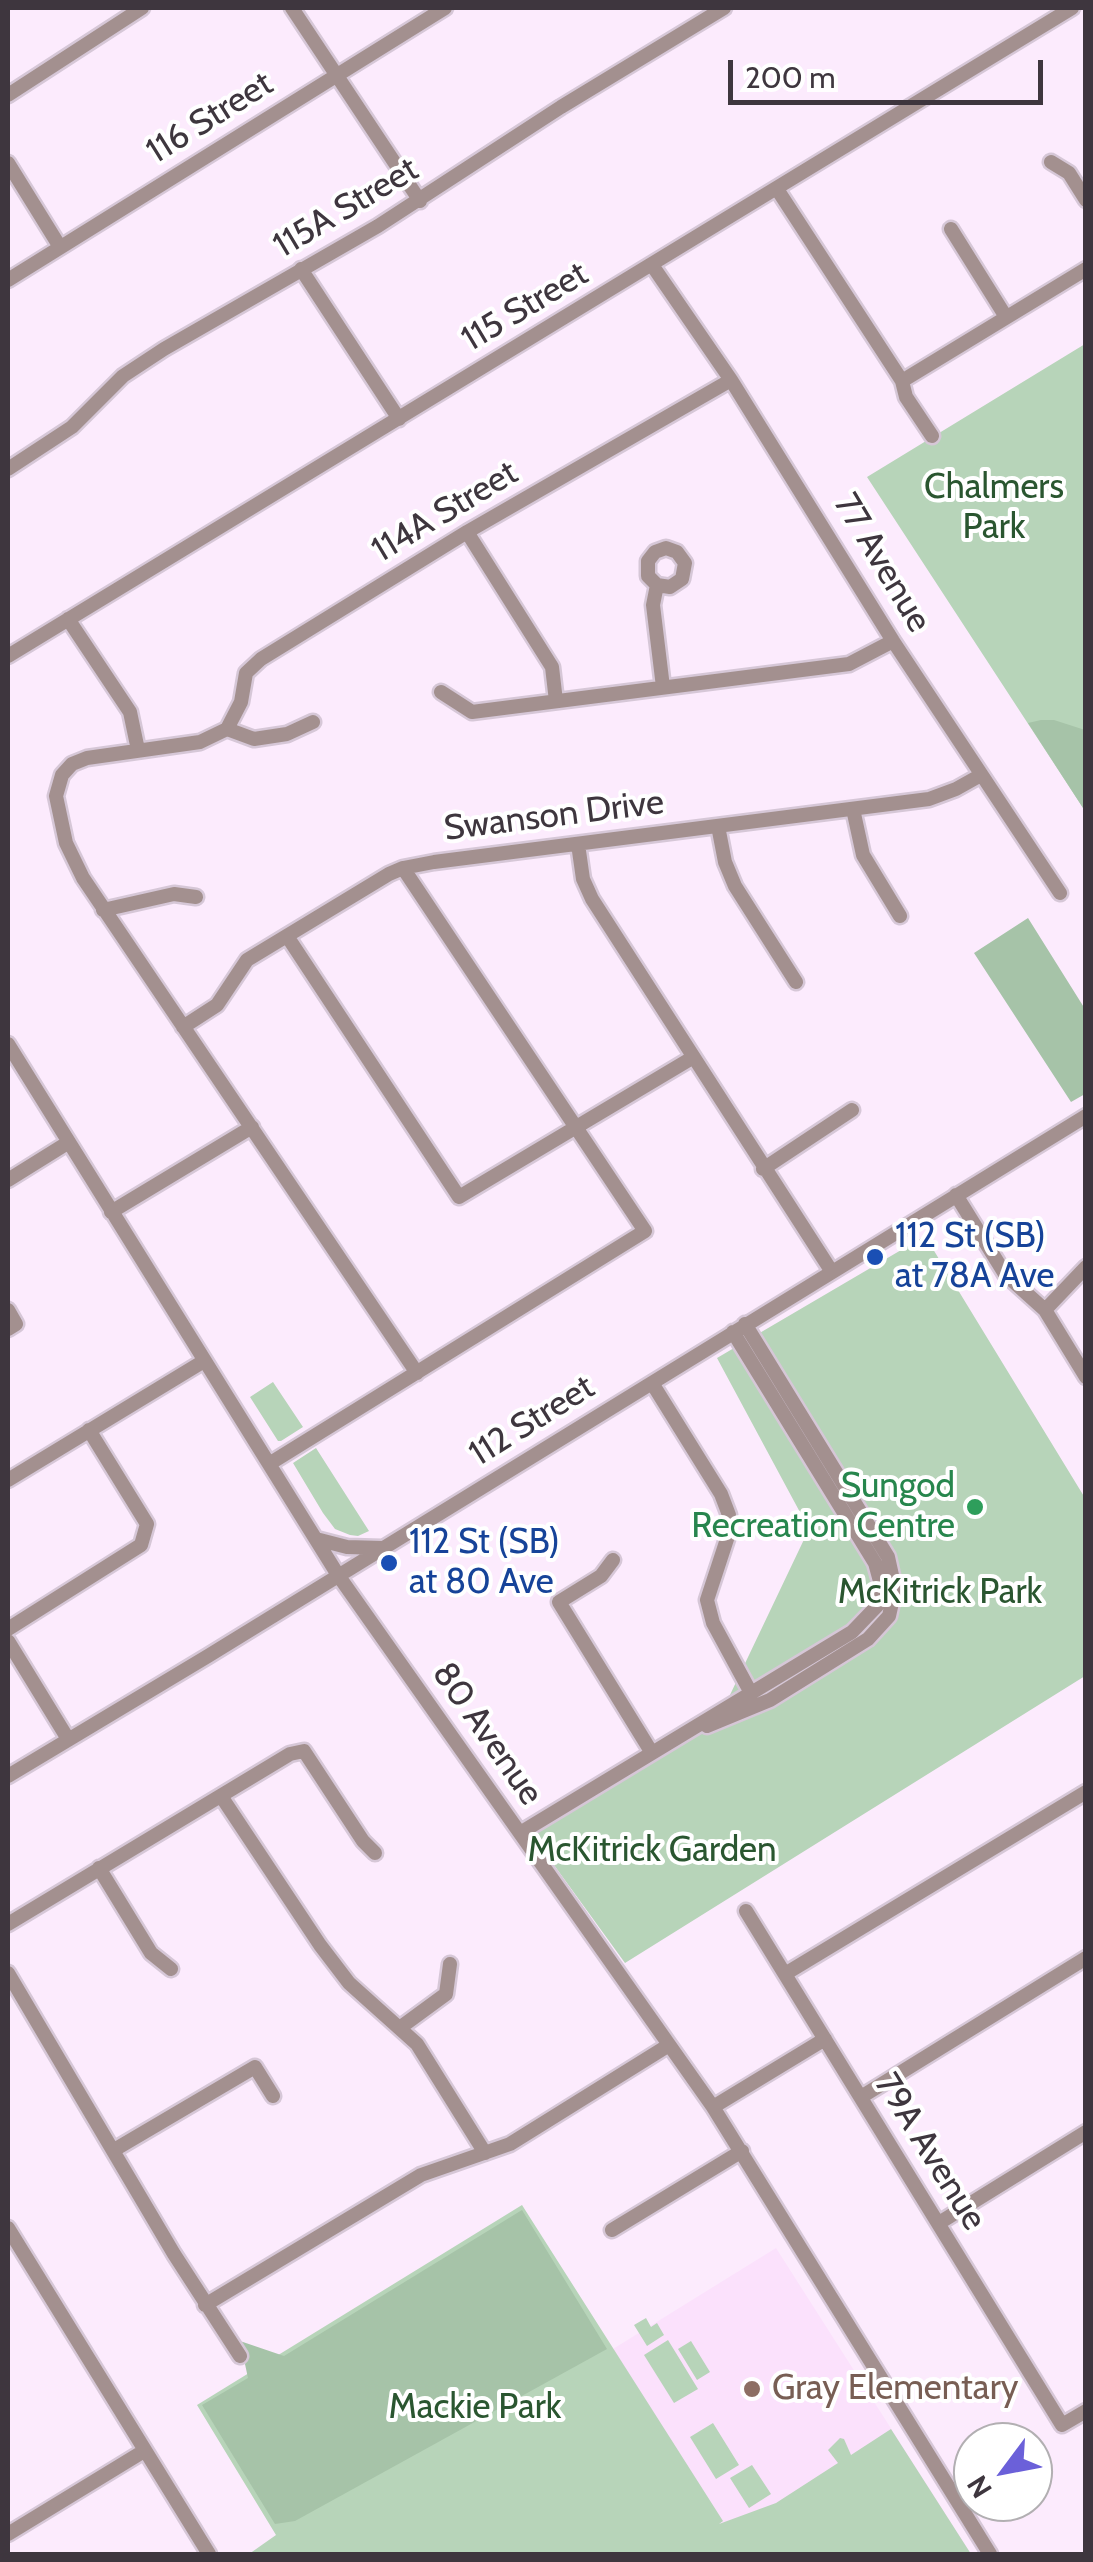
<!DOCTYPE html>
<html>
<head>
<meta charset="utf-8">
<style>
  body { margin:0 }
  #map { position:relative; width:1093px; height:2562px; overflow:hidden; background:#fcebfd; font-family:Cabin,sans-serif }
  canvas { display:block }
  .frame { position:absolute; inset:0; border:10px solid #3e363e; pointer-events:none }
  .north { position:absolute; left:953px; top:2422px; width:100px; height:100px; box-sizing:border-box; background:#fff; border:2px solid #b2afb2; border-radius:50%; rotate:238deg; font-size:28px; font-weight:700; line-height:40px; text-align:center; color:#3e363e }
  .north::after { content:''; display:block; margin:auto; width:35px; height:45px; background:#6b60d9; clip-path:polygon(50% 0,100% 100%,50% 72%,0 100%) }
  .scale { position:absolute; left:728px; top:60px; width:315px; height:45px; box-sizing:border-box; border:5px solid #3e363e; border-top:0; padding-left:12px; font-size:30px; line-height:35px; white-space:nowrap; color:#3e363e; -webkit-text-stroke:8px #fff; paint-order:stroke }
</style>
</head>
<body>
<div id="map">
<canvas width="1093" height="2562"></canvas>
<div class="frame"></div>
<div class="north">N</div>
<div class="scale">200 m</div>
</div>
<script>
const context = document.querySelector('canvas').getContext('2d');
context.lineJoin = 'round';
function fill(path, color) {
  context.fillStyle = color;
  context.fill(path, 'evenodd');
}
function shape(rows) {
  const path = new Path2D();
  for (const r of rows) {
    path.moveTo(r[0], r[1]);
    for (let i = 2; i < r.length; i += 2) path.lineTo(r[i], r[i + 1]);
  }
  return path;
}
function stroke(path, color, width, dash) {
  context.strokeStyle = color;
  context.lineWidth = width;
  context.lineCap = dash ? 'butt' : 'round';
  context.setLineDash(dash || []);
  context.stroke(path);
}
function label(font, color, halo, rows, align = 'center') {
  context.font = font + ' Cabin,sans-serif';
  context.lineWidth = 8;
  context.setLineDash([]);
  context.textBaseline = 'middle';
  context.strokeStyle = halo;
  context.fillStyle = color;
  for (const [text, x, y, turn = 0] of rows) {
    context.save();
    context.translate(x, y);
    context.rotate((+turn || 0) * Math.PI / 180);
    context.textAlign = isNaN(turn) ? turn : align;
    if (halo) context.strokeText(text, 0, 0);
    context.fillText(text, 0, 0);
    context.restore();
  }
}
fill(shape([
  [776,2248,971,2554,667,2554,722,2521,613,2349]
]), '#fbe1fc');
fill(shape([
  [1085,344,1085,811,867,477],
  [925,1236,1085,1498,1085,1676,625,1963,530,1832,729,1697,809,1529,717,1358],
  [273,1382,303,1427,281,1441,278,1441,250,1397],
  [316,1448,369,1531,358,1536,350,1535,335,1529,323,1513,293,1463],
  [522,2205,723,2521,719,2524,776,2503,838,2463,828,2450,840,2438,844,2439,851,2455,891,2429,971,2554,249,2554,276,2535,197,2405],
  [646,2318,651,2327,657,2323,664,2335,647,2346,634,2325],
  [668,2340,698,2389,674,2403,644,2355],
  [691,2341,710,2372,697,2380,678,2349],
  [713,2423,739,2465,716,2479,690,2437],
  [752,2465,771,2494,749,2508,730,2478]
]), '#b7d4b9');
fill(shape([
  [1041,720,1054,720,1085,730,1085,811,1028,723],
  [1028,918,1085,1009,1085,1094,1071,1102,974,953],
  [522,2210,607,2349,295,2521,275,2524,202,2405,248,2378,240,2341,284,2356]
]), '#a6c3a8');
const minor = shape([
  [292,8,420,201],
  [8,95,142,8],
  [1051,162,1069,173,1086,200],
  [8,163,60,247],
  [777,189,902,381,906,397,932,436],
  [951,229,1006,317],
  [652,265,731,380,893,641,1060,893],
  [301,269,399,419],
  [8,280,445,8],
  [902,381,1086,269],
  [8,469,72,427,123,376,164,349,378,226,561,107,724,8],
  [467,532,552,667,556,701],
  [657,585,670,587,682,579,685,563,677,552,666,548,655,552,648,561,648,576,657,585,653,605,663,687],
  [68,619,130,712,138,750],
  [8,656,1072,8],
  [441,692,472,712,849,664,893,641],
  [313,722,287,734,254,739,227,729,200,742,87,758,72,764,62,775,56,796,66,843,83,878,417,1373],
  [227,729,241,702,246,673,261,659,467,532,731,380],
  [853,809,863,855,900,916],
  [718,826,725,862,735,886,796,982],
  [578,844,583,879,592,899,832,1272],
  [103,910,174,894,196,897],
  [287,936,459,1197,692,1058],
  [183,1027,217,1005,247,960,389,874,403,868,434,862,929,799,956,789,981,775],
  [8,1044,338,1575,713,2107,990,2554],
  [763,1169,852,1110],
  [8,1180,69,1142],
  [956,1195,1005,1274,1045,1310,1086,1377],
  [111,1212,252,1127],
  [8,1310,16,1324,8,1329],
  [1045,1310,1086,1267],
  [652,1383,721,1494,729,1515,728,1536,707,1600,713,1623,751,1693],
  [269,1464,645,1231,403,868],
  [8,1480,204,1361],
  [316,1539,347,1547,382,1548],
  [613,1560,601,1576,559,1602,652,1753],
  [8,1629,141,1545,147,1524,89,1430],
  [8,1641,68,1739],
  [707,1726,770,1700,868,1639,889,1616,895,1589,888,1557,745,1324],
  [8,1776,208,1656,1086,1116],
  [221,1796,320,1945,349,1983,417,2044,485,2153],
  [520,1833,852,1632,877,1606,881,1585,875,1563,733,1332],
  [99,1868,151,1953,171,1969],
  [746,1911,1062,2425,1086,2411],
  [8,1924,290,1754,304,1751,363,1841,375,1853],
  [8,1973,174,2254,240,2356],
  [785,1974,1086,1792],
  [401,2027,446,1994,450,1964],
  [861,2097,1086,1958],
  [713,2107,825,2039],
  [114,2150,255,2067,273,2096],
  [939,2223,1086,2132],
  [8,2228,209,2554],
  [612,2230,742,2151],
  [205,2305,421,2175,510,2144,669,2045],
  [8,2534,144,2451]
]);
stroke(minor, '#d6c7d7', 19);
stroke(minor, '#a3908f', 14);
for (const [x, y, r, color] of [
  [875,1257,10,"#1a4fb4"],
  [975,1507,10,"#2e9e5b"],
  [389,1563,10,"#1a4fb4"],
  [752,2389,10,"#8d6e63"]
]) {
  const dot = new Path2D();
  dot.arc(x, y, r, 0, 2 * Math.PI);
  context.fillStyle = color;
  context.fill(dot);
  stroke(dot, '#fff', 4);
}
label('35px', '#3e363e', '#fff', [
  ["116 Street",210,118,-32],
  ["115A Street",346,208,-31],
  ["115 Street",525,307,-31],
  ["114A Street",445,512,-31],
  ["77 Avenue",882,563,59],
  ["Swanson Drive",554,816,-7],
  ["112 Street",532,1421,-32],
  ["80 Avenue",487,1734,55],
  ["79A Avenue",930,2152,58]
]);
label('35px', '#2a5630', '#fff', [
  ["Chalmers",994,488],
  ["Park",994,528],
  ["McKitrick Park",940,1593],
  ["McKitrick Garden",652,1851],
  ["Mackie Park",475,2408]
]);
label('35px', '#164399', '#fff', [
  ["112 St (SB)",895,1237],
  ["at 78A Ave",895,1277],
  ["112 St (SB)",409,1543],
  ["at 80 Ave",409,1583]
], 'left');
label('35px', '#27864d', '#fff', [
  ["Sungod",955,1487],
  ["Recreation Centre",955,1527]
], 'right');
label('35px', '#785e54', '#fff', [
  ["Gray Elementary",772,2389]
], 'left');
</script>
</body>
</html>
